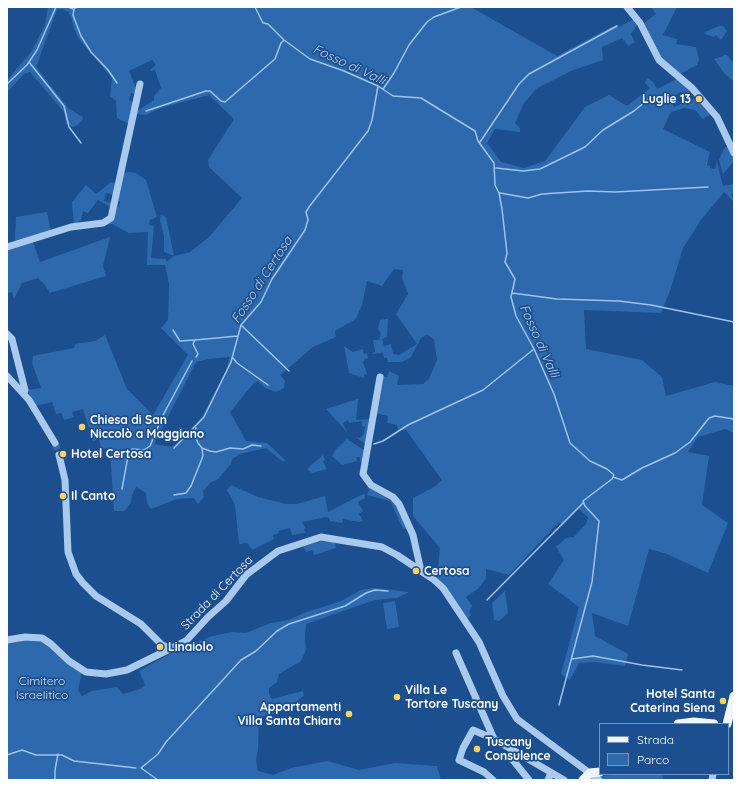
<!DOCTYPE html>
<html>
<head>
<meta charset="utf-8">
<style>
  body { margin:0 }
  #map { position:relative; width:741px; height:787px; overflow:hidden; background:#1b4f8f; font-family:Quicksand,sans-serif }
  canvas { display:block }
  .frame { position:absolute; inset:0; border:8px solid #fff; pointer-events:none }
  .legend { position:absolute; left:599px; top:723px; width:130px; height:52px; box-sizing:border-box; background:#1b4f8f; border:1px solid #7695bc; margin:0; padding:5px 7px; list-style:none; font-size:12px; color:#fff }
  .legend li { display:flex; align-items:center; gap:8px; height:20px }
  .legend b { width:20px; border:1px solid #7695bc }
</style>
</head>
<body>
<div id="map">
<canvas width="741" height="787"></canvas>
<div class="frame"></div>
<ul class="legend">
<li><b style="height:5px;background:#f0f6ff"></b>Strada</li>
<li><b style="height:11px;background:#2e69ad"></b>Parco</li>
</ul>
</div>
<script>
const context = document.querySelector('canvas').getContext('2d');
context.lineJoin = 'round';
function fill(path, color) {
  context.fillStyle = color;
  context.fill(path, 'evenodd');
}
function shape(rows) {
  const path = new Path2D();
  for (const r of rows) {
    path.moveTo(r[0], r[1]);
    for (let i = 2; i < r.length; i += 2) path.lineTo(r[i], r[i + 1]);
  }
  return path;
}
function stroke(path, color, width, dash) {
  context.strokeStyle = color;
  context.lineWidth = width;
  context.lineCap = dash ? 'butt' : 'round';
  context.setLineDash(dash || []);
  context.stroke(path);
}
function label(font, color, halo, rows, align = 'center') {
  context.font = font + ' Quicksand,sans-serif';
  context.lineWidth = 3.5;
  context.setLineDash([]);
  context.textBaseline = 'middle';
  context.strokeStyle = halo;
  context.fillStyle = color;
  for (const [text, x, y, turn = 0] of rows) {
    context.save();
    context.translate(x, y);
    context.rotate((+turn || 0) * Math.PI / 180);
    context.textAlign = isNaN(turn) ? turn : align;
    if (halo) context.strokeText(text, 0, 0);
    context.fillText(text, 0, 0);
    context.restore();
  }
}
fill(shape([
  [48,7,471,7,557,56,609,28,616,25,619,27,634,19,638,24,631,34,635,42,628,46,622,38,602,47,603,60,571,71,536,89,524,103,515,123,520,128,520,132,495,129,487,143,501,162,524,168,545,161,585,107,609,95,627,106,650,88,645,83,647,78,653,82,657,89,679,78,693,91,692,95,684,98,681,92,670,98,674,107,695,98,700,100,711,114,703,119,695,110,684,108,671,112,663,129,710,152,707,165,710,166,710,168,715,169,717,162,723,186,734,184,732,196,734,202,724,192,701,220,683,248,670,291,661,313,584,310,586,349,642,360,662,377,666,396,715,382,734,386,734,433,725,429,698,437,688,452,709,456,702,505,728,523,708,573,667,554,649,549,628,626,592,613,595,636,628,654,625,666,595,662,579,663,570,680,561,674,579,607,548,584,564,560,556,547,566,538,574,537,586,524,588,517,579,509,563,525,559,522,509,575,486,569,486,578,479,588,466,597,472,606,469,612,471,615,467,619,449,591,437,577,440,548,413,516,413,498,434,487,442,480,406,430,398,430,397,425,387,423,388,416,375,413,382,376,387,377,389,371,399,376,397,385,423,384,429,379,437,360,434,340,430,336,426,335,421,338,411,357,402,362,388,362,387,358,384,358,383,353,372,354,372,353,375,352,373,340,379,340,381,334,378,329,380,320,388,319,387,337,382,339,384,346,391,344,393,354,399,355,417,344,396,314,408,294,402,278,403,270,394,269,382,286,367,281,362,305,356,319,335,331,336,337,313,347,280,375,285,381,284,388,276,392,265,388,258,381,253,384,230,412,246,441,267,443,286,461,282,461,266,448,240,454,232,459,231,464,218,479,210,483,203,491,204,497,198,504,194,498,177,499,151,509,147,503,146,493,136,487,132,495,131,503,124,511,114,511,110,449,101,448,99,439,93,441,83,409,72,412,74,417,64,420,61,413,56,414,52,402,36,406,27,390,41,388,32,363,33,356,74,348,75,344,95,341,105,335,127,389,153,415,188,355,161,328,168,320,169,284,165,265,147,265,148,232,129,233,112,224,77,228,33,242,40,262,110,237,103,266,106,276,50,293,45,285,38,278,22,283,14,299,12,292,7,293,7,249,78,227,108,222,113,218,116,207,119,206,120,202,118,200,124,173,128,172,136,173,146,180,157,217,150,220,149,225,154,226,151,258,166,259,166,262,174,256,164,252,164,236,160,220,161,215,166,217,174,256,190,252,209,237,242,198,209,167,208,160,234,119,209,95,161,108,146,115,136,114,137,111,154,100,154,96,161,88,155,70,151,71,150,70,156,65,152,60,129,71,136,88,135,94,131,93,129,100,133,102,129,124,117,118,116,101,110,96,112,78,79,39,74,29,71,17,68,12,62,9,57,10,55,15,36,67,69,109,83,117,82,121,76,126,72,127,66,124,64,112,30,72,24,74,7,92,7,80,31,52,45,25],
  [230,357,225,373,202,417,181,440,172,447,154,444,196,362,209,359],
  [651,7,677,7,663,35,677,39,676,44,696,47,699,60,697,65,680,74,663,62,644,23,656,14],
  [719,26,723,26,727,31,721,40,716,35,713,37,703,33],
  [725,55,727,55,734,64,734,82,724,73,714,59],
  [728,145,734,161,723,174,719,160,724,149],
  [111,182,117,183,115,195,106,193,104,201,113,203,112,208,98,200,88,213,83,211,81,220,74,225,72,202,86,185,96,194],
  [47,212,51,232,17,243,15,239,16,217],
  [344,346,353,352,363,349,364,354,367,353,368,358,365,359,363,362,367,374,364,375,364,378,349,373],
  [358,399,356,420,369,419,365,444,356,437,360,438,363,435,365,427,362,426,362,421,349,423,348,420,343,423,347,432,326,409],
  [347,439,364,450,362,463,360,461,360,457,356,457,357,461,342,465,332,456,336,449],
  [323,455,325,459,323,462,327,469,312,473,307,469],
  [365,482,393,500,407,528,403,529,390,501,367,495,369,489],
  [231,485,258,497,286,504,297,504,325,496,328,512,359,496,365,494,365,498,358,502,363,511,359,514,363,521,359,522,343,519,342,523,330,521,329,518,326,517,303,522,302,523,306,528,304,529,305,533,292,535,290,528,278,531,279,533,273,535,274,539,252,550,247,543,239,544,235,505,227,490],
  [322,541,335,542,336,548,314,555,312,550,306,552,303,546],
  [375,588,409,592,397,598,375,600,306,624,305,637,306,650,301,661,279,674,277,682,269,688,269,694,272,699,303,691,304,695,294,704,273,714,259,717,258,749,256,760,258,771,273,775,291,768,328,761,359,770,395,763,437,766,441,780,7,780,7,643,29,639,44,642,82,672,78,690,82,696,92,691,117,687,123,694,140,689,145,685,139,671,177,650,212,636,232,632,246,633,271,623,289,620,304,613,341,601,361,590],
  [505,591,508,613,499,621,494,620,492,603],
  [395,601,399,627,387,629,383,603],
  [618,774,664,774,662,780,603,780,601,778,603,776]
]), '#2e69ad');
stroke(shape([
  [68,7,73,9],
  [77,7,74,9,73,15,81,36,91,52,108,70,117,83],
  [255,7,263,23,268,24,284,40,310,59,344,71,378,86,393,96,421,98,475,131,478,141,494,163,495,185,499,193,502,209,507,253,505,262,515,279,511,297,516,316,534,349,554,394,570,443,590,461,607,469,614,475,612,479,583,501,585,506,599,521,598,530,592,582,559,705],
  [29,62,64,106,69,127,81,143],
  [7,84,27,65,37,50,56,7],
  [383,89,394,73,409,45,427,22,434,17,461,7],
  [146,111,206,91,210,91,221,101,225,102,275,59,281,43,284,40],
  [480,142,519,84,529,74,617,26],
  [496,168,523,171,540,169,585,147,603,130,634,111,652,96],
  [500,193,528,198,542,194,588,191,615,192,708,187],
  [512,293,557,299,619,301,651,305,734,322],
  [241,325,289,371],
  [173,330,180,341,195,340],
  [196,357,198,354,193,344,195,340,238,336],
  [233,358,237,363,268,385],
  [196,428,194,433,198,443,202,448,210,451,216,452,230,448,243,449,252,445,261,446],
  [374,444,383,441,408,425,483,390,534,349],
  [174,448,204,417,231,362,241,325,261,302,272,279,305,230,308,220,306,212,309,207,368,131,372,120,378,86],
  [613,477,622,480,642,468,675,453,690,442,709,418,715,416,734,419],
  [122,489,128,456,132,449,144,450,150,446,162,417,192,361],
  [174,495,186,493,191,486,203,456,202,448],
  [487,600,583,503],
  [572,659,593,656,642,665,682,670],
  [7,755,22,750,36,755,62,755,74,761,136,768],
  [55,780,55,770,58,754],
  [158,780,141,768,158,754,166,742,241,660,256,651,277,631,289,624,345,606,366,593,375,590,388,591]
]), '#9cc4f0', 1.5);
stroke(shape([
  [55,443,59,455]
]), '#3d69a0', 7, [7, 3.5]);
stroke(shape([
  [627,7,640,23,659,60,692,88,717,117,734,153],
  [7,247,71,227,103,223,111,218,140,84],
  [7,334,12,339,25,390,24,393],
  [7,376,29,400,55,443],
  [380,377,363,474,371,485,393,497,399,504,413,535,421,571],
  [59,455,65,480,68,552,76,574,83,583,96,596,141,624,162,645,169,648],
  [7,640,25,637,42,638,51,644,69,661,86,672,106,674,127,670,186,641,208,617,226,601,246,575,278,551,321,537,382,547,397,555,433,579,443,588,479,642,503,696,517,719,599,780],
  [456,653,494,739],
  [512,750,511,755,512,759,529,780],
  [493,780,484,772,459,760,463,748,473,730,494,739,564,780],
  [548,780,551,773],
  [712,780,713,774]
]), '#a9c9ee', 7);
stroke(shape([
  [678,724,694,722,714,724],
  [727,724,734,696],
  [583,780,590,773,600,772]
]), '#f0f6ff', 9);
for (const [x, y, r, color] of [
  [699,99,4,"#ffd166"],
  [82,427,4,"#ffd166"],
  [63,454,4,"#ffd166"],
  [63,496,4,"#ffd166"],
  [416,571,4,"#ffd166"],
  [160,647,4,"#ffd166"],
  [397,697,4,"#ffd166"],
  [723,701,4,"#ffd166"],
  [349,714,4,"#ffd166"],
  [477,749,4,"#ffd166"]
]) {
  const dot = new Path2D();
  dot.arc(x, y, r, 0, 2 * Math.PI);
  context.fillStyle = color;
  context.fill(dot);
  stroke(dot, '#1b4f8f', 1.5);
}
label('bold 12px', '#fff', '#1b4f8f', [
  ["Luglie 13",691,99,"right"],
  ["Chiesa di San",90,420],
  ["Niccolò a Maggiano",90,434],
  ["Hotel Certosa",71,454],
  ["Il Canto",71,496],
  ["Certosa",424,571],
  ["Linaiolo",168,647],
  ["Villa Le",405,690],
  ["Tortore Tuscany",405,704],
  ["Hotel Santa",715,694,"right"],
  ["Caterina Siena",715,708,"right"],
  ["Appartamenti",341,707,"right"],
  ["Villa Santa Chiara",341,721,"right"],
  ["Tuscany",485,742],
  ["Consulence",485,756]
], 'left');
label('12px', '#fff', '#1b4f8f', [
  ["Strada di Certosa",217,593,-46]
]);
label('12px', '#cfe3fa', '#1b4f8f', [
  ["Cimitero",42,681],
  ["Israelitico",42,695]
]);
label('italic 13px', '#b5d3f5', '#1b4f8f', [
  ["Fosso di Valli",349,65,25],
  ["Fosso di Certosa",262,280,-57],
  ["Fosso di Valli",539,341,66]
]);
</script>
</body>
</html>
